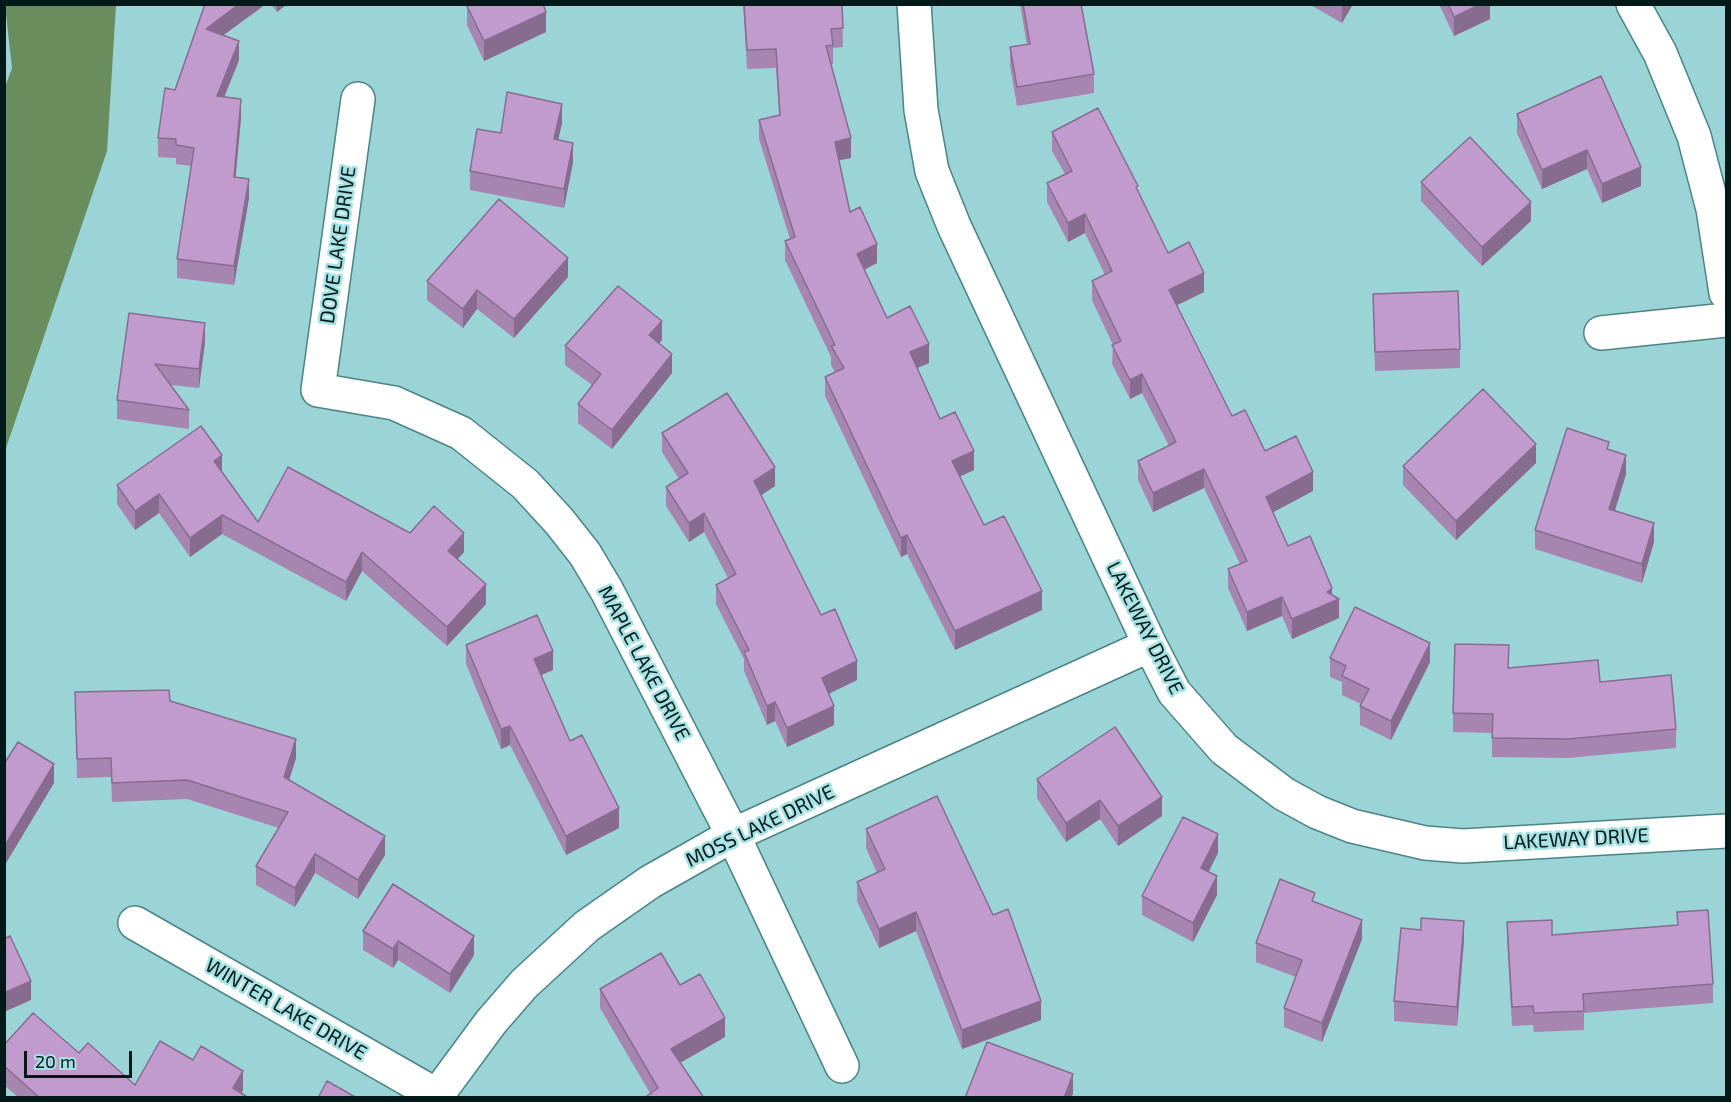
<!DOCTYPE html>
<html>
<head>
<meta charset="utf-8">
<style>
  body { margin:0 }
  #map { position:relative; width:1731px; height:1102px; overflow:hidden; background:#9ad4d6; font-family:"Exo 2",sans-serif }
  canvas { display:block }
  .frame { position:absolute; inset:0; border:6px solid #02191a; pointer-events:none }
  .scale { position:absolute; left:24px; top:1051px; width:108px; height:27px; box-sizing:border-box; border:3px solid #02191a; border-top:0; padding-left:8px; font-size:18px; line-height:21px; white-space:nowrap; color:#02191a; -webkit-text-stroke:4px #a6e2e3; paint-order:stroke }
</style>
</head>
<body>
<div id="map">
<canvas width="1731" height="1102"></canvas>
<div class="frame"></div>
<div class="scale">20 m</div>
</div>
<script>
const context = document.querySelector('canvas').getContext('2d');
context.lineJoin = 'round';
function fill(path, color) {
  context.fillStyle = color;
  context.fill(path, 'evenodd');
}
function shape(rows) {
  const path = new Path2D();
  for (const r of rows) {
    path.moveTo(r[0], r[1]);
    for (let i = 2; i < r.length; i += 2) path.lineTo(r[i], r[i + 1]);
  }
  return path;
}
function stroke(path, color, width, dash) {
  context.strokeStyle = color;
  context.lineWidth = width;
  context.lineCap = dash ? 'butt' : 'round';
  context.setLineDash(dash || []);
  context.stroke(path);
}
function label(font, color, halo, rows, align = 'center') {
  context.font = font + ' "Exo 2",sans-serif';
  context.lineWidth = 5;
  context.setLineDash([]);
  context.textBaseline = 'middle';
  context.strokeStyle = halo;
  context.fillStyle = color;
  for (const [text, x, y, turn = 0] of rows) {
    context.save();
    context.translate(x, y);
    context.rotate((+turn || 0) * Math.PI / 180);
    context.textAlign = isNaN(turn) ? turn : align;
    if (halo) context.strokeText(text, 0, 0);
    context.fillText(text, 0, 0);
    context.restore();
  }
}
fill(shape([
  [5,5,116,5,107,151,5,451,4,90,12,68]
]), '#698d5d');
const minor = shape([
  [914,4,921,110,932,171,954,226,1150,645,1174,692,1224,749,1284,794,1317,812,1352,826,1425,843,1463,846,1726,831],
  [1633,4,1660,53,1694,136,1713,209,1726,293],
  [358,99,318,390,394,403,461,433,525,484,559,521,585,554,607,591,733,835,842,1066],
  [1601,333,1726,320],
  [135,923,436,1095],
  [435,1098,491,1022,524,984,587,926,650,882,733,835,1150,645]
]);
stroke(minor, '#4b8485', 36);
stroke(minor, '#fff', 33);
fill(shape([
  [205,4,266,4,223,35,239,60,224,97,241,118,235,177,249,198,234,285,177,278,177,259,191,166,176,164,176,158,158,157,158,138],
  [271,4,287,4,277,12],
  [743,4,842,4,843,47,833,48,833,64,831,64,851,158,839,160,850,212,877,263,864,270,887,318,929,363,917,368,940,419,974,470,959,477,984,525,1042,610,955,650,907,554,901,557,825,396,825,377,835,372,831,365,831,357,785,260,785,241,790,239,759,139,759,120,779,115,776,68,747,69],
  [1020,4,1081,4,1094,74,1094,93,1017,106,1010,66,1010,47,1027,45],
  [1309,4,1353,4,1342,23],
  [1439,4,1490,4,1490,19,1454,36],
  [467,6,546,32,484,61,467,25],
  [1601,76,1641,186,1602,203,1587,169,1542,189,1517,133,1517,114],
  [562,123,558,140,573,162,564,208,470,190,470,171,501,133],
  [1052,132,1138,192,1168,253,1204,292,1177,305,1232,416,1265,451,1313,491,1273,512,1288,546,1332,595,1339,618,1292,639,1282,616,1247,631,1228,588,1228,569,1240,564,1204,488,1153,512,1138,480,1138,461,1169,446,1142,393,1130,399,1112,364,1113,345,1092,300,1092,281,1105,275,1085,233,1068,242,1047,202,1047,183,1065,174,1052,151],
  [1421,182,1531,221,1482,266,1421,201],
  [568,277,514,338,477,309,463,328,427,300,427,281],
  [1373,294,1460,349,1460,368,1375,371],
  [129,313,205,342,199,388,171,385,189,410,189,429,117,419,117,400],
  [662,340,659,344,672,373,612,449,578,423,578,404,592,385,565,365,565,346],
  [662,433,775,486,761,495,821,615,857,680,828,694,834,725,787,747,775,721,767,725,744,671,744,659,716,604,716,585,728,578,704,532,689,542,666,506,666,487,679,479,662,452],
  [1609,450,1626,474,1615,511,1654,542,1642,583,1535,549,1535,530],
  [1536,463,1456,540,1403,485,1403,466],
  [222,472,258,522,410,533,464,552,457,559,486,604,447,646,362,571,346,601,222,534,190,557,159,513,135,530,117,504,117,485],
  [466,645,553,670,541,675,570,741,619,828,566,855,510,745,501,749,466,664],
  [1330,658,1430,662,1391,740,1360,725,1360,706,1361,704,1342,695,1342,682,1330,677],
  [1509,668,1600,682,1676,729,1676,748,1568,758,1492,757,1492,733,1453,732,1453,713],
  [75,692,170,701,296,758,289,780,385,855,358,899,315,873,295,907,256,885,256,866,279,828,187,799,112,802,111,777,77,778],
  [4,764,54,783,6,863,4,862],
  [1037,779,1162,816,1118,846,1100,819,1066,842,1037,798],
  [866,829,1041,1020,962,1049,916,931,879,948,857,901,857,882,877,873,866,848],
  [1218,853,1208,872,1217,895,1193,942,1142,915,1142,896],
  [1315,902,1362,939,1322,1042,1284,1027,1284,1008,1296,977,1256,962,1256,943],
  [1677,912,1713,984,1713,1003,1584,1013,1584,1030,1534,1032,1533,1025,1512,1026,1507,941,1507,922,1552,935,1677,925],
  [363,931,474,955,450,993,398,960,393,968,363,950],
  [1464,940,1457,1026,1394,1021,1394,1001],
  [680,985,725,1037,680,1063,704,1098,650,1093,600,1008,600,989],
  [4,1045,79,1053,135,1085,243,1090,241,1093,249,1098,19,1098,4,1085]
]), '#a685b0');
fill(shape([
  [239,4,266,4,206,48,206,29],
  [277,4,287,4,277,12],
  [1342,4,1353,4,1342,23],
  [1481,4,1490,4,1490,19,1454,36,1454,17],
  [546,12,546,32,484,61,484,41],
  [239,41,239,60,217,115,217,96],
  [241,99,241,118,234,196,234,177],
  [562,104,562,123,554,158,554,139],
  [851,138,851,158,835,161,835,142],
  [573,143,573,162,564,208,564,189],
  [1587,150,1587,169,1542,189,1542,170],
  [1641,167,1641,186,1602,203,1602,184],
  [249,179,249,198,234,285,234,266],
  [1531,202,1531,221,1482,266,1482,247],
  [1085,214,1085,233,1068,242,1068,223],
  [877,244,877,263,857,273,857,254],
  [568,258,568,277,514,338,514,319],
  [1204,273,1204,292,1169,309,1169,290],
  [477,290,477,309,463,328,463,309],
  [662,321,662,340,649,355,649,335],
  [205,323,205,342,199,388,199,369],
  [929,344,929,363,910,371,910,352],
  [672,354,672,373,612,449,612,430],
  [1142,374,1142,393,1130,399,1130,380],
  [1536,444,1536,463,1456,540,1456,521],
  [974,451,974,470,952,480,952,461],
  [222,455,222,474,214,461],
  [1626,455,1626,474,1609,529,1609,509],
  [775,467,775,486,754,500,754,481],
  [1204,469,1204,488,1153,512,1153,493],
  [1313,472,1313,491,1266,516,1266,497],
  [159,494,159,513,135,530,135,511],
  [704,513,704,532,689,542,689,523],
  [222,515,222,534,190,557,190,538],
  [1654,523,1654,542,1642,583,1642,564],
  [464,533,464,552,448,570,448,551],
  [907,535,907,554,901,557,901,538],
  [362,552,362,571,346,601,346,582],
  [486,584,486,604,447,646,447,627],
  [1332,588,1332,602,1339,599,1339,618,1292,639,1292,619],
  [1042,591,1042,610,955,650,955,631],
  [1282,597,1282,616,1247,631,1247,612],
  [1430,643,1430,662,1391,740,1391,721],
  [553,651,553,670,534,678,534,659],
  [857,661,857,680,822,697,822,678],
  [775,702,775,721,767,725,767,706],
  [834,706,834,725,787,747,787,728],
  [510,726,510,745,501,749,501,729],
  [296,739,296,758,284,796,284,777],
  [54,764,54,783,6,863,6,844],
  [1162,797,1162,816,1118,846,1118,826],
  [1100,800,1100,819,1066,842,1066,823],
  [619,808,619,828,566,855,566,836],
  [1218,834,1218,853,1201,887,1201,868],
  [385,836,385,855,358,899,358,880],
  [315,854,315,873,295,907,295,888],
  [1217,876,1217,895,1193,942,1193,923],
  [916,912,916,931,879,948,879,929],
  [1362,920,1362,939,1322,1042,1322,1023],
  [1464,921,1464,940,1457,1026,1457,1007],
  [474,936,474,955,450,993,450,974],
  [398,941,398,960,393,968,393,949],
  [31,981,31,1000,4,1012,4,993],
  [1041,1001,1041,1020,962,1049,962,1030],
  [725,1018,725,1037,671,1068,671,1049],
  [243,1071,243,1090,239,1098,233,1088],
  [1073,1074,1073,1094,1071,1098,1064,1098]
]), '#876c90');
const building = shape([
  [205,4,239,4,206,29,239,41,217,96,241,99,234,177,249,179,234,266,177,259,194,148,176,145,176,139,158,138,165,88,175,90,205,4],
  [471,4,543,4,546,12,484,41,467,6,471,4],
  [744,4,842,4,843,28,831,29,833,45,826,46,851,138,835,142,850,212,860,207,877,244,857,254,887,318,910,306,929,344,910,352,940,419,955,412,974,451,952,461,984,525,1004,516,1042,591,955,631,907,535,901,538,825,377,844,368,831,346,835,345,785,241,795,237,759,120,780,115,776,49,747,50,744,4],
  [1023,4,1081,4,1094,74,1017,87,1010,47,1030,44,1023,4],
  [1448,4,1481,4,1454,17,1448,4],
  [1601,76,1641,167,1602,184,1587,150,1542,170,1517,114,1601,76],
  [507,92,562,104,554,139,573,143,564,189,470,171,477,129,501,133,507,92],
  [1098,108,1138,186,1136,187,1168,253,1189,242,1204,273,1169,290,1232,416,1245,410,1265,451,1296,436,1313,472,1266,497,1288,546,1310,536,1332,588,1327,592,1339,599,1292,619,1282,597,1247,612,1228,569,1247,561,1204,469,1153,493,1138,461,1176,442,1142,374,1130,380,1112,345,1121,341,1092,281,1112,271,1085,214,1068,223,1047,183,1072,171,1052,132,1098,108],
  [1470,137,1531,202,1482,247,1421,182,1470,137],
  [499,199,568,258,514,319,477,290,463,309,427,281,499,199],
  [618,286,662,321,649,335,672,354,612,430,578,404,601,374,565,346,618,286],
  [1458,291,1460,349,1375,352,1373,294,1458,291],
  [129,313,205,323,199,369,155,364,189,410,117,400,129,313],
  [1483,389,1536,444,1456,521,1403,466,1483,389],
  [727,393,775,467,754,481,821,615,835,609,857,661,822,678,834,706,787,728,775,702,767,706,744,652,749,650,716,585,736,574,704,513,689,523,666,487,688,473,662,433,727,393],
  [201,426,222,455,214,461,258,522,288,467,410,533,434,506,464,533,448,551,486,584,447,627,362,552,346,582,222,515,190,538,159,494,135,511,117,485,201,426],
  [1567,428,1609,442,1607,449,1626,455,1609,509,1654,523,1642,564,1535,530,1567,428],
  [1355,607,1430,643,1391,721,1360,706,1369,689,1342,676,1346,666,1330,658,1355,607],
  [537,615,553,651,534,659,570,741,582,735,619,808,566,836,510,726,501,729,466,645,537,615],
  [1455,644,1509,645,1508,668,1598,660,1600,682,1671,675,1676,729,1568,739,1492,738,1493,714,1453,713,1455,644],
  [169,690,170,701,296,739,284,777,385,836,358,880,315,854,295,888,256,866,288,812,187,780,112,783,111,758,77,759,75,692,169,690],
  [1115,727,1162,797,1118,826,1100,800,1066,823,1037,779,1115,727],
  [18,742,54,764,6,844,4,843,4,764,18,742],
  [937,796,993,915,1008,909,1041,1001,962,1030,916,912,879,929,857,882,885,869,866,829,937,796],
  [1183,817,1218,834,1201,868,1217,876,1193,923,1142,896,1183,817],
  [1280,879,1315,893,1312,901,1362,920,1322,1023,1284,1008,1302,960,1256,943,1280,879],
  [393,884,474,936,450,974,398,941,393,949,363,931,393,884],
  [1708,910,1713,984,1583,994,1584,1011,1534,1013,1533,1006,1512,1007,1507,922,1552,920,1552,935,1678,925,1677,912,1708,910],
  [1421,918,1464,921,1457,1007,1394,1001,1401,928,1421,930,1421,918],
  [10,936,31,981,4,993,4,939,10,936],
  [661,953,680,985,700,974,725,1018,671,1049,704,1098,644,1098,658,1088,600,989,661,953],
  [33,1013,79,1053,88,1043,135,1085,160,1041,193,1060,201,1046,243,1071,233,1088,249,1098,40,1098,4,1066,4,1045,33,1013],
  [987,1042,1073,1074,1064,1098,965,1098,987,1042],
  [327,1081,357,1098,318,1098,327,1081]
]);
fill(building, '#c19bcd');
stroke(building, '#876c90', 1.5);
label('20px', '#02191a', '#a6e2e3', [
  ["DOVE LAKE DRIVE",338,245,-82],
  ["LAKEWAY DRIVE",1145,628,63],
  ["MAPLE LAKE DRIVE",644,663,62],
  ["MOSS LAKE DRIVE",760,826,-26],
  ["LAKEWAY DRIVE",1576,839,-3],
  ["WINTER LAKE DRIVE",286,1009,30]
]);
</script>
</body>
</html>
